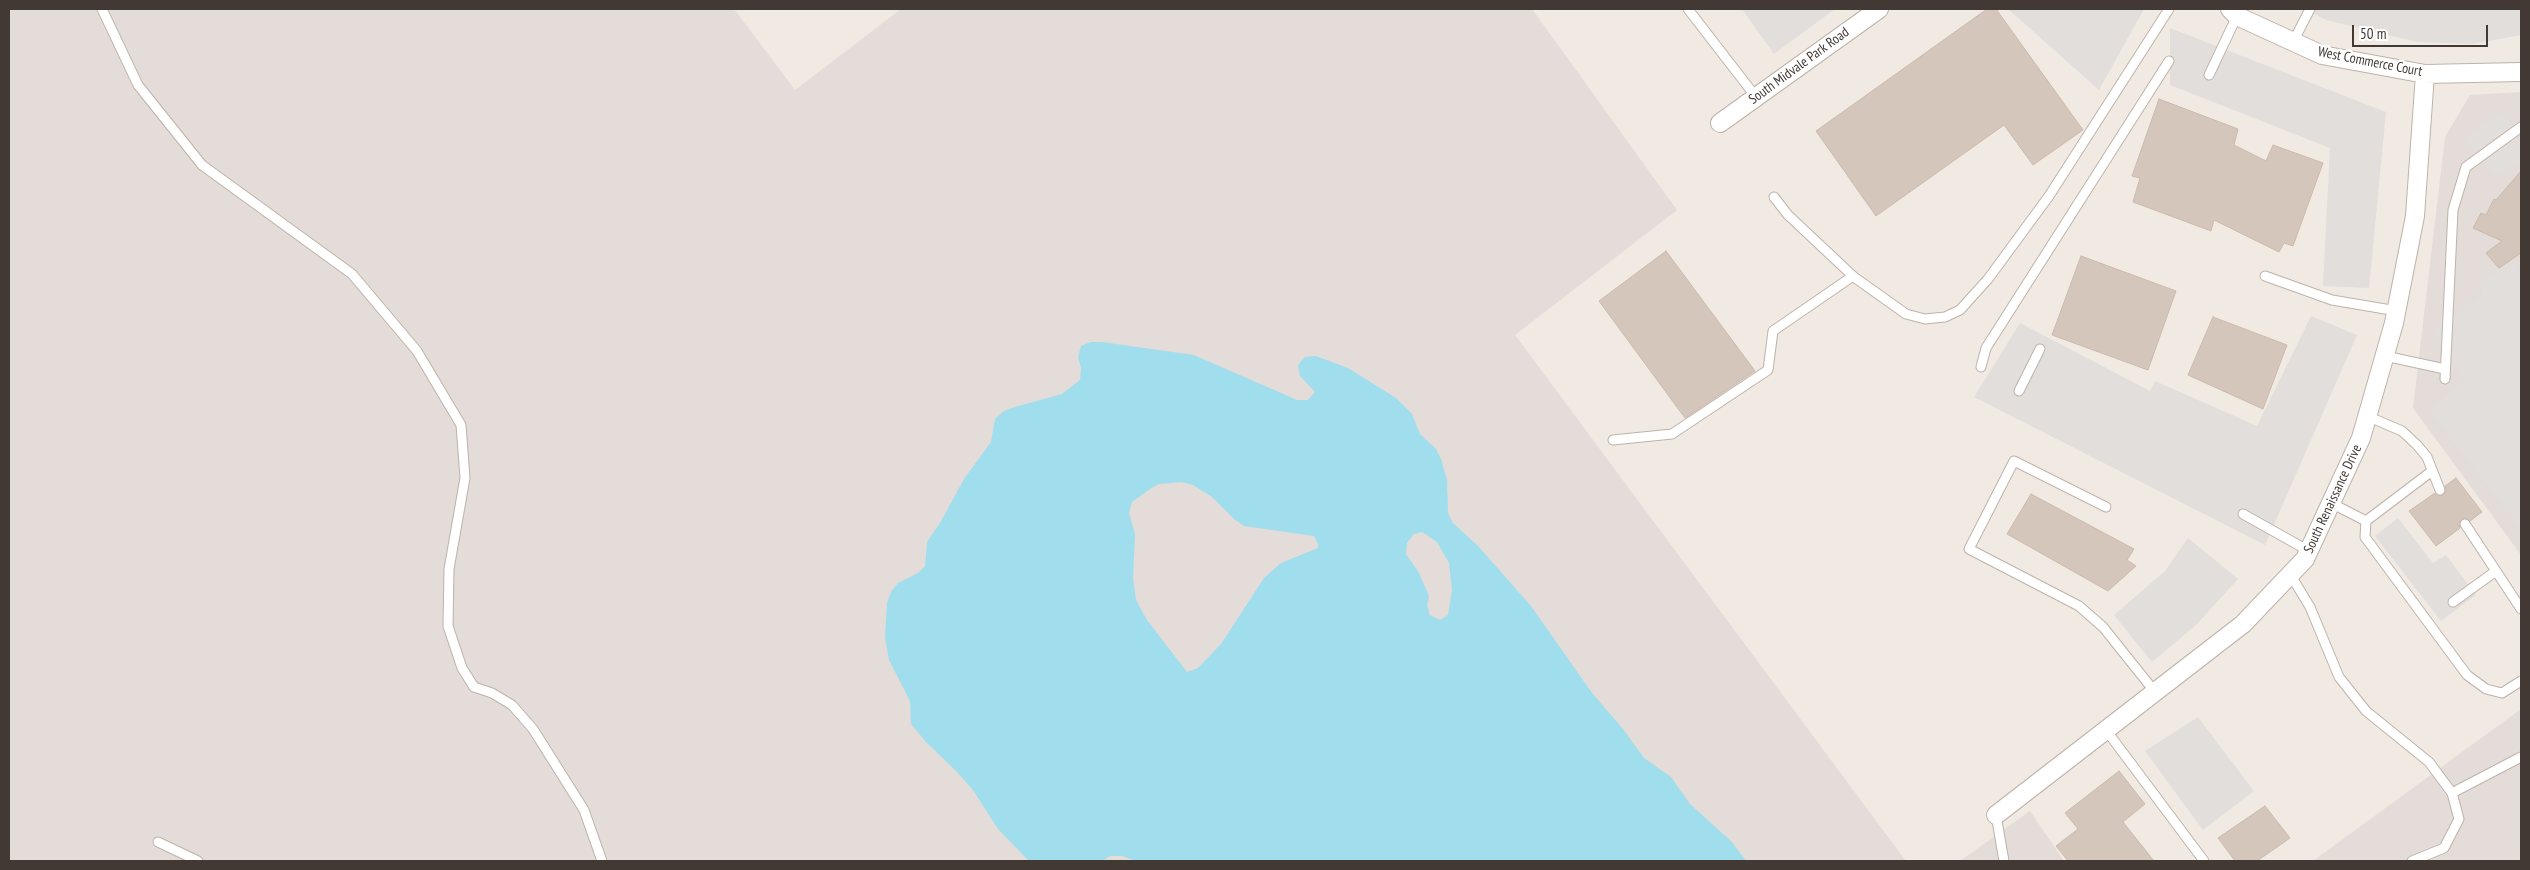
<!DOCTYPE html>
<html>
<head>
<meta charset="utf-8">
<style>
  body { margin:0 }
  #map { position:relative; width:2530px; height:870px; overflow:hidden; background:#f1eae3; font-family:"PT Sans Narrow",sans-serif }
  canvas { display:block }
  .frame { position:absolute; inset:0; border:10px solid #423934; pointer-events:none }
  .scale { position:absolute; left:2352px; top:25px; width:136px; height:22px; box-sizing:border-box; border:2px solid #423934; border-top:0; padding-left:6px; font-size:15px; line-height:18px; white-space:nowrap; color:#423934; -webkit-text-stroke:4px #fff; paint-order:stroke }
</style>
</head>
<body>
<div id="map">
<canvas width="2530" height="870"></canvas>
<div class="frame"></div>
<div class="scale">50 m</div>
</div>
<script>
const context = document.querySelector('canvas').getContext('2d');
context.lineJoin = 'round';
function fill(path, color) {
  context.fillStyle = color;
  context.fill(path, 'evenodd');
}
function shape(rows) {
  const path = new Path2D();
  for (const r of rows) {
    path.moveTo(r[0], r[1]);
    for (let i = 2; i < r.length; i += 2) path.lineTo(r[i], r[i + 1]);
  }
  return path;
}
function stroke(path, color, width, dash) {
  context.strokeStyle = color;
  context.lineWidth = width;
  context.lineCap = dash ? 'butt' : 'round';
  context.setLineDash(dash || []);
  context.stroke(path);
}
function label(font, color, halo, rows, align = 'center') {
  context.font = font + ' "PT Sans Narrow",sans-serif';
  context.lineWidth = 5;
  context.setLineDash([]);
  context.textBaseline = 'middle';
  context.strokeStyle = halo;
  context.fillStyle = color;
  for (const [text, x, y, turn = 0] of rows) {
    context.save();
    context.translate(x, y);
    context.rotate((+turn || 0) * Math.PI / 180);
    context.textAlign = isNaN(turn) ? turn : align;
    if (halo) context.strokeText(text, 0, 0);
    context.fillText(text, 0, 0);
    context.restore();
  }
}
fill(shape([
  [9,9,734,9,795,90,901,9,1532,9,1677,210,1515,335,1906,861,9,861],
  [2521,92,2521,555,2413,408,2445,137,2470,95],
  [2521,709,2521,861,2313,861],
  [2030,811,2064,861,1960,861]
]), '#e3dcd8');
fill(shape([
  [1742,9,1835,9,1774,54],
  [2008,9,2144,9,2099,90],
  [2305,9,2521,9,2521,35,2472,44,2417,42,2326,20],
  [2170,28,2386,112,2369,288,2323,286,2330,148,2170,85],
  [2502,111,2521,136,2521,159,2495,177,2465,140],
  [2513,260,2521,270,2521,530,2428,411,2464,379,2434,332,2483,292,2478,284],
  [2311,316,2357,335,2265,545,1974,397,2020,323,2150,391,2155,381,2257,426],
  [2398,518,2433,563,2446,555,2476,595,2441,621,2375,536],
  [2188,538,2238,579,2196,625,2152,662,2114,615,2165,571],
  [2198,717,2254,791,2203,830,2145,751]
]), '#e1dedc');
fill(shape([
  [1091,342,1102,342,1194,355,1297,400,1308,400,1315,392,1300,376,1298,365,1305,357,1316,356,1348,368,1396,398,1412,414,1420,434,1436,449,1441,459,1447,480,1448,513,1453,523,1478,546,1531,606,1592,693,1623,729,1644,758,1671,777,1690,804,1732,842,1746,861,1136,861,1122,856,1110,856,1102,861,1029,861,998,829,973,790,957,772,926,742,911,724,910,701,889,660,885,637,887,603,891,592,898,583,918,573,925,566,927,542,940,523,964,479,991,442,995,419,1004,411,1015,407,1062,394,1080,380,1081,368,1078,357,1081,346],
  [1182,482,1193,485,1212,497,1234,519,1244,526,1314,536,1318,544,1318,548,1281,563,1264,578,1221,644,1198,668,1187,672,1147,620,1136,600,1133,579,1135,534,1129,513,1132,502,1150,489,1159,484],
  [1422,532,1437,542,1449,563,1452,590,1448,615,1440,620,1430,615,1427,605,1429,596,1419,573,1406,554,1407,543,1414,534]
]), '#a0deed');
const building = shape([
  [1987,9,1996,9,2083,130,2033,165,2004,125,1876,216,1816,131,1987,9],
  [2159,99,2238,129,2234,145,2266,161,2273,145,2323,163,2293,246,2284,243,2279,252,2214,220,2211,231,2133,202,2140,178,2132,176,2159,99],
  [2521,171,2521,253,2499,268,2486,253,2502,241,2473,228,2481,213,2486,215,2494,199,2496,200,2521,171],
  [1666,251,1755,371,1685,418,1599,301,1666,251],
  [2081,256,2176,291,2148,370,2052,335,2081,256],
  [2213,317,2287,345,2263,409,2188,375,2213,317],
  [2456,478,2482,512,2470,521,2465,518,2461,519,2459,524,2460,528,2436,546,2409,511,2435,493,2443,496,2446,491,2445,486,2456,478],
  [2031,494,2134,549,2127,560,2136,566,2108,591,2007,534,2031,494],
  [2119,771,2145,804,2123,822,2154,861,2068,861,2056,846,2078,829,2065,813,2119,771],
  [2265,806,2290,838,2257,861,2235,861,2218,838,2265,806]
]);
fill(building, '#d5c6bc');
stroke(building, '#ccb9ad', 1);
const service = shape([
  [102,9,138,85,202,165,352,274,417,351,461,425,465,478,449,569,448,626,462,668,474,687,492,693,512,705,533,729,584,810,602,861],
  [1688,9,1756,97],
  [2293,42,2310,9],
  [2209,75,2237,16],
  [1774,197,1788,215,1854,277,1906,314,1925,319,1945,317,1960,310,1988,279,2049,196,2169,9],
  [2265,276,2332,300,2397,311],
  [2385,356,2445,369],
  [1981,367,1986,348,2169,61],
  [2445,379,2453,210,2466,167,2521,127],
  [2019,391,2040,349],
  [2367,416,2402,431,2417,445,2427,457,2440,490],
  [1613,440,1672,434,1768,370,1773,331,1853,276],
  [2331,503,2366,521,2432,471],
  [2106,507,2014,461,1969,549,2079,606,2103,627,2155,692],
  [2243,514,2309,551],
  [2366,521,2365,537,2467,675,2486,689,2502,693,2521,681],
  [2465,524,2521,609],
  [2290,574,2310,607,2339,677,2366,711,2429,762,2452,793],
  [2453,602,2496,571],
  [2106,730,2204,861],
  [1996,815,2004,861],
  [158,842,198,861],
  [2412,861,2444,848,2459,819,2452,793,2521,757]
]);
const minor = shape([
  [2230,9,2237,16,2322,55,2425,74,2521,72],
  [1720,123,1879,9],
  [1996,815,2243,624,2305,559,2361,438,2394,323,2415,216,2425,74]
]);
stroke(service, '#bfb2a9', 11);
stroke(minor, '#bfb2a9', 20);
stroke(service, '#fff', 9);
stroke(minor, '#fff', 18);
label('14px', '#423934', '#fff', [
  ["West Commerce Court",2370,62,11],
  ["South Midvale Park Road",1799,66,-36],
  ["South Renaissance Drive",2333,499,-65]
]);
</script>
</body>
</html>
